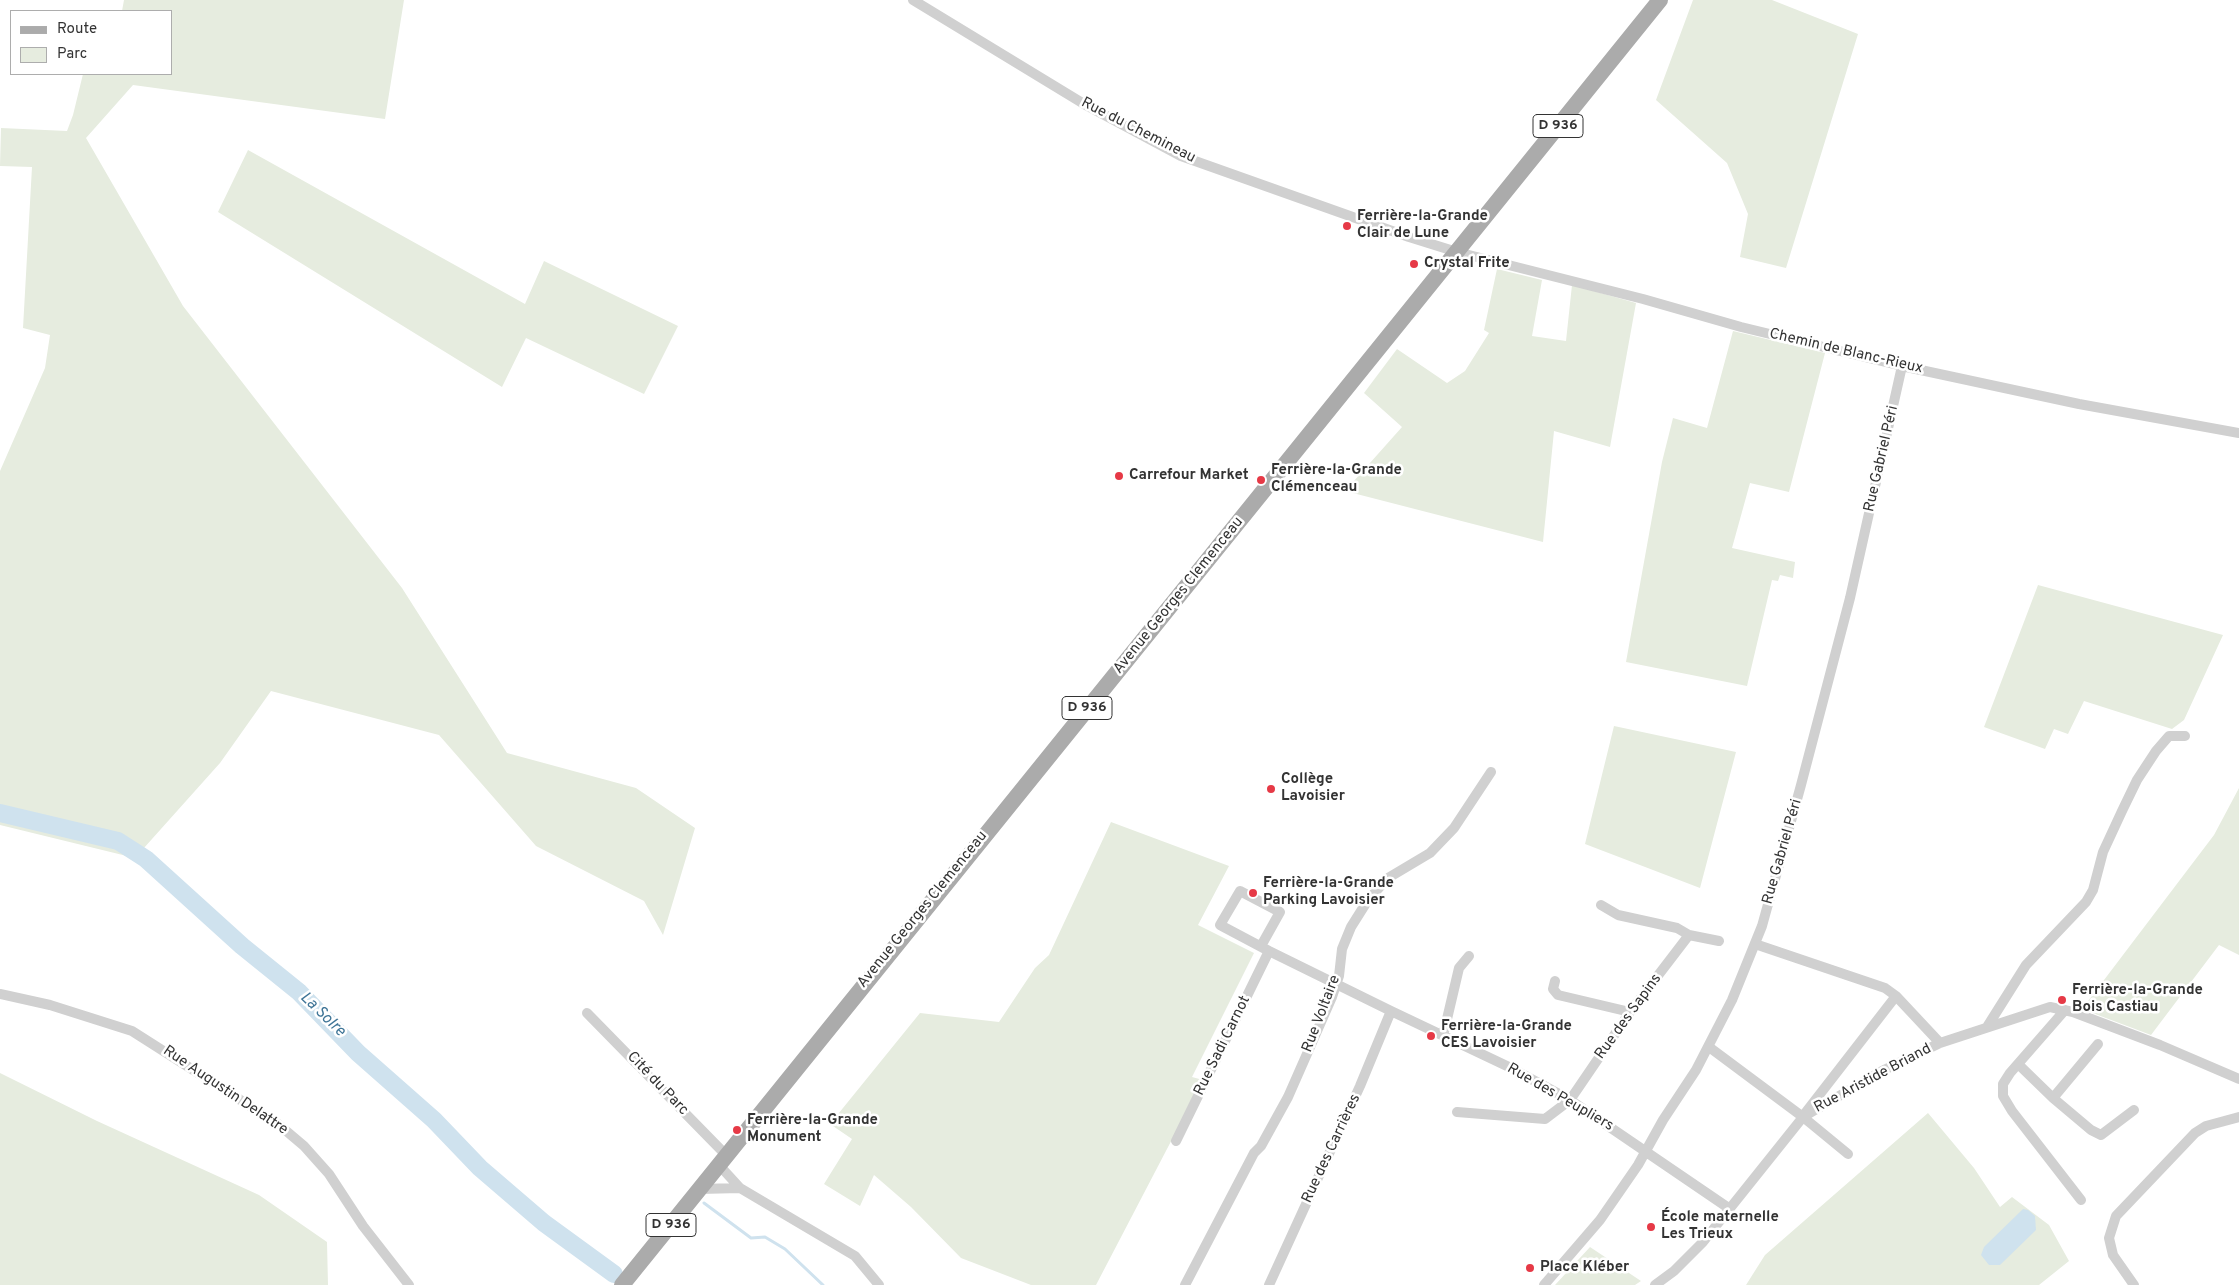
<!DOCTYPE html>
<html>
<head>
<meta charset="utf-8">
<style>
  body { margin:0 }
  #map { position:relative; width:2239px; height:1285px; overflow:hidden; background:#fff; font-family:Overpass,sans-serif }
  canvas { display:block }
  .legend { position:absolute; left:10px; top:10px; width:162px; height:65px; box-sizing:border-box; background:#fff; border:1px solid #adadad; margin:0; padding:6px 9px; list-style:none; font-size:15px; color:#333 }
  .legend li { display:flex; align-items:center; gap:10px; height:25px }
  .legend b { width:25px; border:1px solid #adadad }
</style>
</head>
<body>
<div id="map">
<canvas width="2239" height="1285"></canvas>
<ul class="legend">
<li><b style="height:6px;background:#ababab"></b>Route</li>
<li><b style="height:14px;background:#e6ecdf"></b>Parc</li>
</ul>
</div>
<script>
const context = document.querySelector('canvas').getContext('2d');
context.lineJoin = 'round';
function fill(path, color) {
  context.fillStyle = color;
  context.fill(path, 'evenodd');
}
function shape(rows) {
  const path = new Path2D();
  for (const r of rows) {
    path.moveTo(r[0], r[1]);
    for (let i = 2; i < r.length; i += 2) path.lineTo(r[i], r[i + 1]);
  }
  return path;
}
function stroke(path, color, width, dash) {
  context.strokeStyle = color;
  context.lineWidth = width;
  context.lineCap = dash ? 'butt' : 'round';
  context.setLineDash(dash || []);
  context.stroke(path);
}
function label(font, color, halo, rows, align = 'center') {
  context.font = font + ' Overpass,sans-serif';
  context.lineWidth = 5;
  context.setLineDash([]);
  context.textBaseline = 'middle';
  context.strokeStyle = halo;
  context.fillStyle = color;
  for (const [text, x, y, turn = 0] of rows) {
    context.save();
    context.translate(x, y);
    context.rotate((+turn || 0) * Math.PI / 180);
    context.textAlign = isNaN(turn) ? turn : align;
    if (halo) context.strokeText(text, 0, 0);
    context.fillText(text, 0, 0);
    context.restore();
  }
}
fill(shape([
  [124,0,404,0,385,119,133,85,86,138,183,306,402,588,507,753,636,788,695,828,663,935,644,901,536,846,439,735,271,691,220,763,135,858,0,825,0,471,45,368,50,335,23,328,32,167,0,166,1,128,67,131,73,115,83,74,171,74,171,11,122,11],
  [1693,0,1772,0,1858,34,1786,268,1740,257,1748,214,1727,163,1656,100],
  [248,150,525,304,544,261,678,326,644,394,526,338,502,387,218,212],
  [1497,269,1542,280,1532,336,1566,341,1572,285,1636,303,1610,447,1554,431,1543,542,1345,491,1402,427,1364,393,1397,349,1447,383,1465,371,1489,333,1484,330],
  [1733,331,1825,353,1789,492,1750,483,1732,548,1795,562,1793,578,1780,575,1778,581,1772,580,1747,686,1626,662,1662,462,1673,418,1707,428],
  [2038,585,2223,635,2184,720,2172,729,2084,701,2068,734,2054,729,2045,749,1984,727],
  [1614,726,1736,752,1700,888,1585,844],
  [2239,788,2239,955,2219,945,2151,1035,2082,1009,2214,835],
  [1111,822,1229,866,1198,925,1254,953,1192,1077,1203,1080,1096,1285,1031,1285,961,1258,911,1207,874,1175,860,1206,824,1184,852,1139,830,1124,920,1013,999,1022,1035,968,1049,955],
  [0,1073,97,1121,259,1195,327,1242,328,1285,0,1285],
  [1928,1113,1974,1168,2000,1207,2012,1197,2049,1225,2069,1261,2039,1285,1746,1285,1765,1255],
  [1590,1247,1641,1281,1635,1285,1555,1285]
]), '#e6ecdf');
fill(shape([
  [2023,1209,2028,1210,2035,1216,2036,1230,2000,1265,1989,1265,1981,1255,1984,1247]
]), '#cfe2ee');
stroke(shape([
  [704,1203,751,1238,765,1237,785,1249,823,1285]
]), '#cfe2ee', 3);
stroke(shape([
  [0,813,118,841,146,859,242,946,299,992,358,1053,434,1120,480,1168,544,1223,614,1274]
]), '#cfe2ee', 18);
stroke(shape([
  [913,0,1084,104,1181,156,1409,237,1457,252,1643,299,1741,327,1902,366,2079,404,2239,433],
  [1601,905,1618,915,1677,928,1689,935,1719,941],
  [1755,944,1885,988,1896,996,1940,1043],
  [1261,946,1280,912,1240,891,1220,925,1269,951,1391,1011,1509,1067,1570,1100,1730,1209],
  [1555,981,1553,989,1558,995,1630,1012],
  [0,994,50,1005,132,1031,278,1124,304,1146,329,1174,363,1226,409,1285],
  [2065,1010,2010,1073,2003,1084,2003,1096,2012,1111,2081,1200],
  [587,1013,727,1156],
  [1987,1027,2026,965,2086,902,2093,890,2103,852,2122,811,2137,780,2156,751,2169,736,2185,736],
  [1443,1036,1459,968,1469,956],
  [1709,1047,1803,1117,1848,1154],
  [2018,1064,2053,1098,2091,1130,2101,1135,2134,1110],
  [2053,1098,2098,1044],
  [1457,1112,1545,1119,1570,1100,1630,1012,1689,935],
  [1806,1112,1896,996],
  [1176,1141,1269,951],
  [719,1165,740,1188,855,1256,879,1285],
  [700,1189,740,1188],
  [1185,1285,1254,1153,1261,1146,1288,1097,1332,997,1339,976,1342,949,1351,927,1368,900,1388,878,1430,853,1454,828,1491,772],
  [1269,1285,1360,1086,1391,1011],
  [1544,1285,1600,1220,1638,1165,1663,1120,1696,1070,1732,1000,1762,926,1801,785,1850,598,1902,366],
  [1655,1285,1674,1271,1703,1242,1803,1117,1882,1071,1940,1043,2050,1007,2073,1012,2160,1045,2239,1079],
  [2134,1285,2113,1255,2109,1238,2116,1216,2195,1133,2206,1126,2239,1117]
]), '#d0d0d0', 10);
stroke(shape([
  [622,1285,1660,0]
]), '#ababab', 16);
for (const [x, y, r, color] of [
  [1347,226,5,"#e63946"],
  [1414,264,5,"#e63946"],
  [1119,476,5,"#e63946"],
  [1261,480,5,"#e63946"],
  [1271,789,5,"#e63946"],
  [1253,893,5,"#e63946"],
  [2062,1000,5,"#e63946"],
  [1431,1036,5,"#e63946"],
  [737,1130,5,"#e63946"],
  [1651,1227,5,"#e63946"],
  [1530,1268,5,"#e63946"]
]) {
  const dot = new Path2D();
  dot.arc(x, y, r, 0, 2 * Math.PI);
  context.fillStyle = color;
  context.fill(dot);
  stroke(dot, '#fff', 2);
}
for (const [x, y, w] of [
  [1558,126,50],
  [1087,708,50],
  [671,1225,50]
]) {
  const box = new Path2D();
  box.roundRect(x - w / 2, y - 11.5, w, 23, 4);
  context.fillStyle = '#fff';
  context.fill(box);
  stroke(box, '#333', 1);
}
label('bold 14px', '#333', null, [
  ["D 936",1558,126],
  ["D 936",1087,708],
  ["D 936",671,1225]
]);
label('15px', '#333', '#fff', [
  ["Rue du Chemineau",1138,131,27],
  ["Chemin de Blanc-Rieux",1846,352,13],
  ["Rue Gabriel Péri",1882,459,-77],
  ["Avenue Georges Clemenceau",1179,596,-51],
  ["Rue Gabriel Péri",1783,852,-74],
  ["Avenue Georges Clemenceau",923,910,-51],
  ["Rue Voltaire",1322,1014,-69],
  ["Rue des Sapins",1629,1017,-54],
  ["Rue Sadi Carnot",1223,1046,-64],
  ["Rue Aristide Briand",1873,1079,-28],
  ["Cité du Parc",657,1084,46],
  ["Rue Augustin Delattre",225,1091,34],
  ["Rue des Peupliers",1560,1098,30],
  ["Rue des Carrières",1332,1149,-65]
]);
label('bold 15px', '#333', '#fff', [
  ["Ferrière-la-Grande",1357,217],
  ["Clair de Lune",1357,234],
  ["Crystal Frite",1424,264],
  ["Ferrière-la-Grande",1271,471],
  ["Clémenceau",1271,488],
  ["Carrefour Market",1129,476],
  ["Collège",1281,780],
  ["Lavoisier",1281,797],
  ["Ferrière-la-Grande",1263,884],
  ["Parking Lavoisier",1263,901],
  ["Ferrière-la-Grande",2072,991],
  ["Bois Castiau",2072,1008],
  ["Ferrière-la-Grande",1441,1027],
  ["CES Lavoisier",1441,1044],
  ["Ferrière-la-Grande",747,1121],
  ["Monument",747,1138],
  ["École maternelle",1661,1218],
  ["Les Trieux",1661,1235],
  ["Place Kléber",1540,1268]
], 'left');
label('italic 16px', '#3f7597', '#fff', [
  ["La Solre",322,1015,44]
]);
</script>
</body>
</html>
